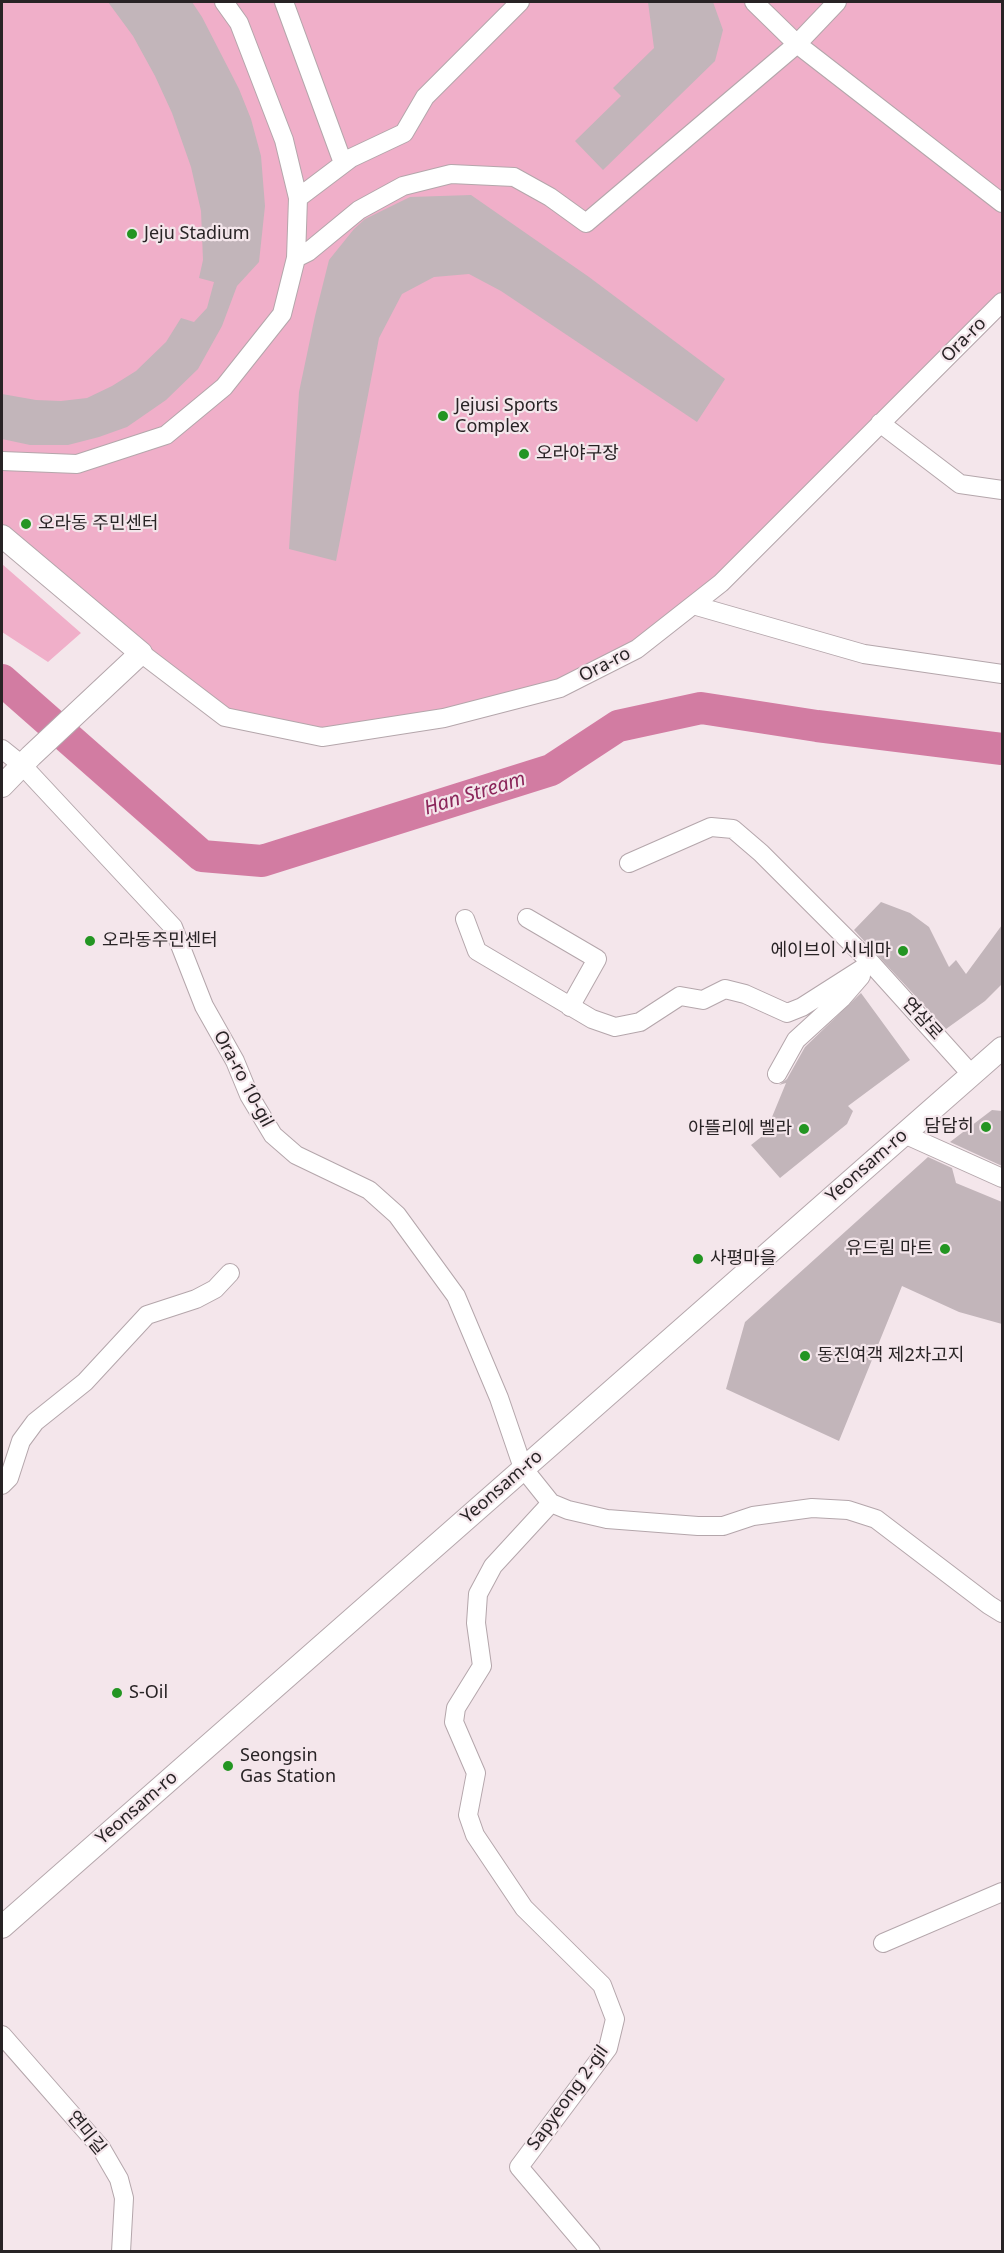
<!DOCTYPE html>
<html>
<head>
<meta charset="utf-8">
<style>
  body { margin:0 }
  #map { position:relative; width:1004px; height:2253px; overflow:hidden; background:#f4e6eb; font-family:"Noto Sans",sans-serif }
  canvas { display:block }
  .frame { position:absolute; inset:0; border:3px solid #282325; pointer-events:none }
</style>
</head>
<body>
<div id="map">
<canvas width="1004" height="2253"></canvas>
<div class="frame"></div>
</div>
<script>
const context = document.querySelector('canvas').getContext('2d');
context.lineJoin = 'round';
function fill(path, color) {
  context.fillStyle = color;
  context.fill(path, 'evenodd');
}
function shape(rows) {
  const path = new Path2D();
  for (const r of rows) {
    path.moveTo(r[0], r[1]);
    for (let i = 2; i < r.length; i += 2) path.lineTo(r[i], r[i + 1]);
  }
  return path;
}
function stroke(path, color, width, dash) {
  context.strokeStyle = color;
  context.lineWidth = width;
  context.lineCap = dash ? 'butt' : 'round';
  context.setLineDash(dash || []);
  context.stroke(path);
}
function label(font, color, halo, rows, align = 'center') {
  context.font = font + ' "Noto Sans","Noto Sans KR",sans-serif';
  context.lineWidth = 4.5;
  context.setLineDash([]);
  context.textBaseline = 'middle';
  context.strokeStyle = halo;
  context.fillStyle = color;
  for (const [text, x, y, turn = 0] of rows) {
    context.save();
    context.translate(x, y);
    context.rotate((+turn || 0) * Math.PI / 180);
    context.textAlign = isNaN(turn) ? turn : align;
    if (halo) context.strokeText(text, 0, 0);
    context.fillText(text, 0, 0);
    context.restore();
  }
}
fill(shape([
  [2,2,1002,2,1002,297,709,592,560,688,322,737,225,717,2,535],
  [2,564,81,633,48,662,2,632]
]), '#f0afc9');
stroke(shape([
  [2,680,202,856,262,861,551,770,618,726,701,708,817,726,1002,749]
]), '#d27ca2', 32);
fill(shape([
  [108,2,192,2,202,17,239,89,251,119,261,156,265,206,259,262,237,286,222,326,198,369,166,400,127,427,99,437,68,445,30,445,2,439,2,394,36,400,61,401,87,398,112,386,136,371,166,342,181,318,194,322,207,308,214,282,199,278,203,260,201,211,191,167,172,113,155,76,133,36],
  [648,2,713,2,723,30,715,61,603,170,575,141,621,96,613,88,654,48],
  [471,195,589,277,725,379,697,422,501,291,469,274,434,277,402,294,379,338,336,561,289,549,299,392,315,316,329,260,354,229,365,219,410,197],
  [881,902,910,913,929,927,949,967,956,960,966,974,1002,925,1002,984,985,1001,946,1029,854,930],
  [861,993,910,1060,848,1106,853,1111,847,1124,780,1178,751,1145,765,1134,786,1083,779,1085,787,1079,805,1047],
  [992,1110,1002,1111,1002,1166,950,1142],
  [928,1157,952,1168,956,1183,1002,1202,1002,1324,959,1312,902,1286,839,1441,726,1389,745,1322]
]), '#c2b5ba');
const minor = shape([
  [284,2,343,163],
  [754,2,797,44,1002,203],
  [298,198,351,158,404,133,425,97,520,2],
  [296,258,308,252,359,210,403,186,451,174,514,177,550,197,586,223,797,44,837,2],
  [880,423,960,484,1002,490],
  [2,461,77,464,166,435,224,387,282,314,296,258,298,198,284,140,239,23,224,2],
  [693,605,864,654,1002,674],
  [141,653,225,717,322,737,444,718,560,688,637,649,721,583,1002,302],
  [2,749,22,765,173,927,204,1006,235,1061,249,1095,273,1135,296,1155,369,1190,397,1215,456,1296,499,1398,523,1468,551,1503,568,1510,607,1519,698,1526,723,1526,753,1516,812,1508,848,1510,876,1519,989,1605,1002,1613],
  [629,863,711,827,733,829,761,853,871,963,972,1075],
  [527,918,597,959,570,1007],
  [465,919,477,951,592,1019,615,1027,640,1022,680,996,703,1000,725,989,745,994,787,1013,802,1007,871,963],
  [777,1074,796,1040,842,998,861,976],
  [904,1134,1002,1178],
  [2,1485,9,1478,21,1441,35,1422,85,1382,147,1315,196,1299,215,1289,230,1273],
  [551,1503,493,1566,478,1594,476,1623,482,1666,456,1708,454,1722,476,1773,468,1815,475,1835,524,1908,602,1985,615,2019,608,2048,519,2167,591,2252],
  [883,1943,1002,1892],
  [2,2035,101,2148,119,2179,124,2198,121,2252]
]);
const major = shape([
  [2,536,141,653,31,756,2,786],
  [2,1927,1002,1048]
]);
stroke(minor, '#b4a6ab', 20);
stroke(major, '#b4a6ab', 24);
stroke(minor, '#fff', 18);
stroke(major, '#fff', 22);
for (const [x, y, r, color] of [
  [132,234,6,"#239522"],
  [443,416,6,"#239522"],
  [524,454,6,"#239522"],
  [26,524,6,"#239522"],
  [90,941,6,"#239522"],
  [903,951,6,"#239522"],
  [986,1127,6,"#239522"],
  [804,1129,6,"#239522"],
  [945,1249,6,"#239522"],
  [698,1259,6,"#239522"],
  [805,1356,6,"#239522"],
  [117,1693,6,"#239522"],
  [228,1766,6,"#239522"]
]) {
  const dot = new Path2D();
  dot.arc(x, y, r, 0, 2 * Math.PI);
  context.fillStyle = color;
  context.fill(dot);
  stroke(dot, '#f4e6eb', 2);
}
label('18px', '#282325', '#f4e6eb', [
  ["Jeju Stadium",144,234],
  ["Jejusi Sports",455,406],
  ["Complex",455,427],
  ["오라야구장",536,454],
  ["오라동 주민센터",38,524],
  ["오라동주민센터",102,941],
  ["에이브이 시네마",891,951,"right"],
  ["담담히",974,1127,"right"],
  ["아뜰리에 벨라",792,1129,"right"],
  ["유드림 마트",933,1249,"right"],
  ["사평마을",710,1259],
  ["동진여객 제2차고지",817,1356],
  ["S-Oil",129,1693],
  ["Seongsin",240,1756],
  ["Gas Station",240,1777]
], 'left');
label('18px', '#282325', '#f4e6eb', [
  ["Ora-ro",964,340,-45],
  ["Ora-ro",605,665,-27],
  ["연삼로",922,1019,48],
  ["Ora-ro 10-gil",243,1079,62],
  ["Yeonsam-ro",867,1166,-41],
  ["Yeonsam-ro",502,1487,-41],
  ["Yeonsam-ro",137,1808,-41],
  ["Sapyeong 2-gil",568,2098,-54],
  ["연미길",86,2133,51]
]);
label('italic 20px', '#8b255a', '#f4e6eb', [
  ["Han Stream",475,794,-17]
]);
</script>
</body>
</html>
